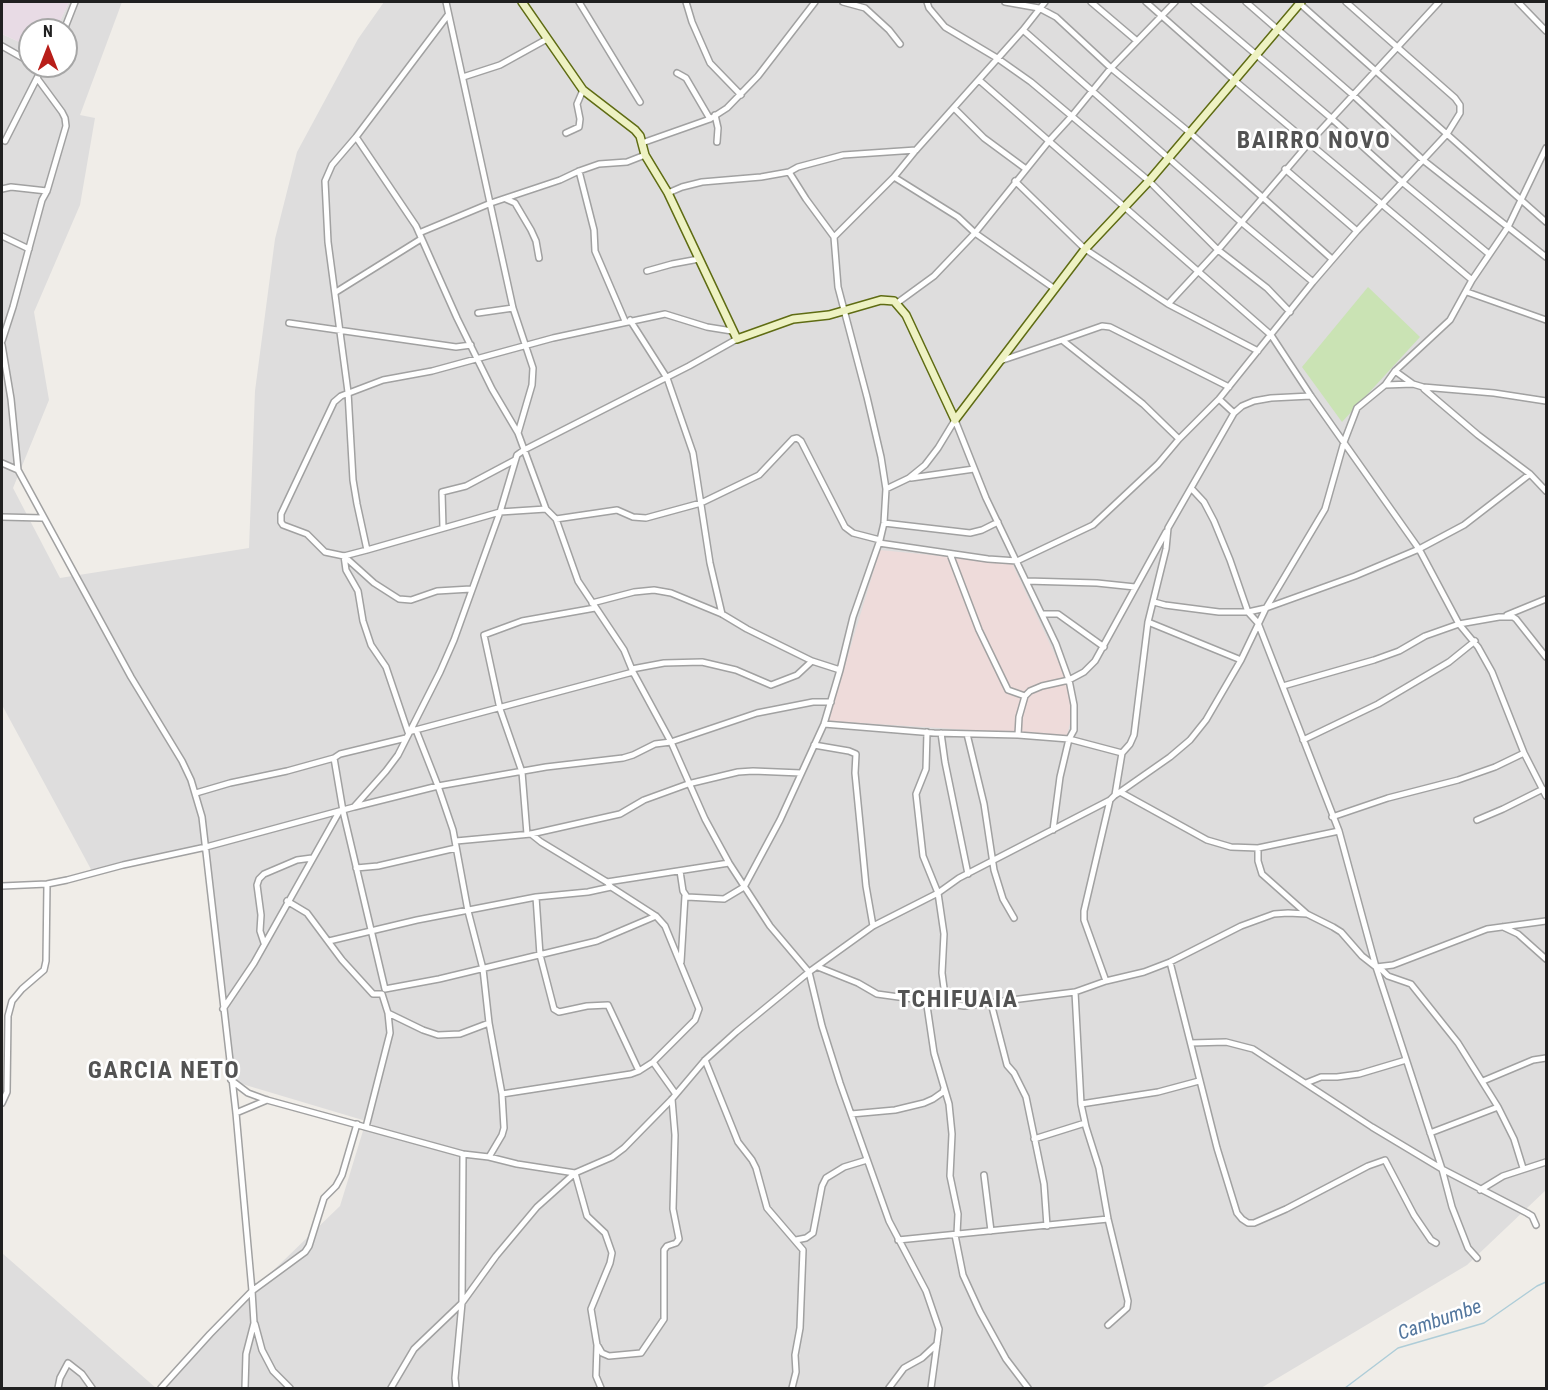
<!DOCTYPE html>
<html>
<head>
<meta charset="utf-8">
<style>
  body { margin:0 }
  #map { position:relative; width:1548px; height:1390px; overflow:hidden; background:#f0ede8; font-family:"Roboto Condensed",sans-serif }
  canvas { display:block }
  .frame { position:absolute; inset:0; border:3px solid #202020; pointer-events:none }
  .north { position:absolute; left:18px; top:18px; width:60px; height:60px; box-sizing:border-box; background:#fff; border:2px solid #a6a6a6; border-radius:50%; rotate:0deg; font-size:16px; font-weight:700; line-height:24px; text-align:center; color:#202020 }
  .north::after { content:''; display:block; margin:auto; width:21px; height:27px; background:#b81e19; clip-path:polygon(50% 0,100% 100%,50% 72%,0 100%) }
</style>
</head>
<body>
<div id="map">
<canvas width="1548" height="1390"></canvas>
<div class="frame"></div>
<div class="north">N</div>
</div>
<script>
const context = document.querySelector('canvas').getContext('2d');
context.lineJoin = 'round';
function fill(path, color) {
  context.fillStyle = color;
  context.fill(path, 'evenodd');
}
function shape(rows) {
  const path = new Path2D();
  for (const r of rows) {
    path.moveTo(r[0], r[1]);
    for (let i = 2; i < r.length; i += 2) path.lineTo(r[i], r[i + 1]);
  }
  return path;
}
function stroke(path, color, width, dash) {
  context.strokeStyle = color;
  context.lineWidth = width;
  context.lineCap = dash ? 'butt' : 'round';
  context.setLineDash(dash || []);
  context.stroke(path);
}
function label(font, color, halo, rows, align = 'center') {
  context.font = font + ' "Roboto Condensed",sans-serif';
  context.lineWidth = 5;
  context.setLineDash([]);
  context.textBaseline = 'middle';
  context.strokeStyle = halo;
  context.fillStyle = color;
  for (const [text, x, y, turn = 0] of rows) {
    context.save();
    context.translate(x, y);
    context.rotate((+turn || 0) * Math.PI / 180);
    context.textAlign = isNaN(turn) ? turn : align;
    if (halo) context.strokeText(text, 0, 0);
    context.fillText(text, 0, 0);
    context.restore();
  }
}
fill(shape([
  [69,2,122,2,80,115,95,118,80,205,34,312,49,400,13,488,60,578,249,548,255,391,275,239,297,152,358,39,384,2,1546,2,1546,1190,1467,1265,1261,1388,161,1388,252,1291,340,1206,366,1121,232,1081,206,847,93,873,2,705,2,34,30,47,30,66,66,66,66,30,56,30],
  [2,1253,156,1388,2,1388]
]), '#dedddd');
fill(shape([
  [880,550,1012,563,1064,674,1073,710,1067,736,828,721]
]), '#eedbda');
fill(shape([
  [2,2,69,2,56,30,30,30,30,47,2,34]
]), '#e8dbe5');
fill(shape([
  [1368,287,1420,337,1342,422,1302,367]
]), '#cae3b4');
stroke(shape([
  [1345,1388,1398,1348,1484,1323,1537,1286,1546,1282]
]), '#aecdd8', 1.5);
const street = shape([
  [446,2,513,308,533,368,532,385,518,433,546,509,556,519,578,581,624,650,633,672,671,742,705,819,729,863,770,926,809,972,822,1026,840,1083,889,1221,926,1291,939,1329,931,1388],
  [579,2,640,102],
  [686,2,692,22,710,63,741,95],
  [843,2,865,8,889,30,900,44],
  [927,2,929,8,945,27,997,58,1031,82,1149,181,1218,250,1267,288,1290,312],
  [1005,2,1039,8,1056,17,1111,68,1189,132,1332,259],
  [1091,2,1137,41],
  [1146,2,1234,80,1472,280],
  [1194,2,1331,118,1402,182,1489,254],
  [1246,2,1353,95,1423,160,1546,257],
  [1298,2,1546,222],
  [1518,2,1546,31],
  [448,15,356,137,332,165,325,181,328,242,348,392,353,480,357,504,367,550,500,512,546,509],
  [64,30,75,2],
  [1023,30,1241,222,1313,282],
  [2,46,30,62],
  [677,73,686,78,710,119],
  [463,77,500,65,547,39],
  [979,80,1271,335,1311,396,1419,549,1459,624,1478,647,1492,672,1524,753,1546,796],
  [954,108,984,138,1026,169],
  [715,115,718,128,717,142],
  [566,133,579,127,580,119,577,104,583,90],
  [356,137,416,226,457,318,492,389,518,433],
  [5,141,37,78],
  [642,143,710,119,727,108,758,76,815,2],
  [1285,169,1357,231],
  [579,171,594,230,595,251,625,321],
  [789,172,806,199,834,237],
  [894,177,958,217,975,233,1055,289],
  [1015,181,1085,249,1168,304,1218,250,1309,143,1439,2],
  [2,189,11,187,47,191],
  [668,193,682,187,702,182,761,177,789,172,798,167,843,155,916,150],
  [506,199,515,203,531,230,536,241,539,258],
  [419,233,491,203,560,180,579,171,599,164,627,162,645,155],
  [2,236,29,249],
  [647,271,672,264,699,259],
  [336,292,421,239],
  [1467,292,1546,320],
  [897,303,934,276,975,233,1049,141,1071,117,1111,68,1175,2],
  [1168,304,1258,351],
  [478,313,513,308],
  [630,320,667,378,693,453,710,563,722,614],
  [289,323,456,347,471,345],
  [2,341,13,307,42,200,47,191,66,126,65,118,62,112,37,78,43,66],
  [2,345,11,399,18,470,131,677,182,761,191,780,202,817,236,1113,252,1291,254,1323,246,1354,245,1388],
  [1000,361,1062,340],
  [1395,371,1413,384],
  [1385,385,1413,384,1423,387,1494,393,1546,401],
  [1424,389,1478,435,1530,474,1546,491],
  [1234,413,1242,406,1254,401,1271,398,1311,396],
  [955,420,986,498,1056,644,1069,680,1074,705,1074,730,1069,739,1060,777,1053,830],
  [1179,439,1143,404,1062,340,1102,326,1110,327,1229,387],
  [2,463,18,470],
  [911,478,974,469],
  [1191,488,1204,502,1214,521,1230,560,1248,612,1258,623,1339,831,1376,967,1442,1169,1452,1207,1468,1248,1477,1258],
  [886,489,909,478,925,465,938,448,955,420],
  [2,517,43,518],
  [556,519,617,510,633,517,646,518,701,503,759,475,793,439,797,438,801,441,845,527,853,533,880,540],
  [884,523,970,533,982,530,998,522],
  [443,528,442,492,466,486,515,460],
  [879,543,988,559,1017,561,1093,525,1158,464,1179,439,1219,399,1313,282,1357,231,1447,134,1460,113,1460,105,1455,98,1346,2],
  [367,550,344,556,325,552,307,534,283,525,281,522,281,514,334,402,341,396,383,380,432,371,553,338,665,314,707,327,732,331],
  [950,554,979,630,1008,690,1025,696],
  [344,556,346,570,358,591,363,621,371,645,386,667,408,732,633,672],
  [344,556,374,583,399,599,411,600,437,591,471,589],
  [1026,581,1097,583,1135,587],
  [1154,602,1165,605,1219,612,1248,612,1266,608,1355,576,1419,549,1464,525,1530,474],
  [592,603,634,592,654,590,671,593,722,614,747,629,812,661,840,670],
  [1042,614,1058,614,1104,647],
  [1507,615,1546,599],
  [1148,622,1241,660],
  [632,669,664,663,702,662,736,670,771,685,797,675,812,661],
  [1283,686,1374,660,1399,651,1425,636,1459,624,1499,617,1513,617,1516,619,1546,657],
  [824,724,934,733,1018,735,1069,739,1122,753],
  [416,730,438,786,453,830,468,911,483,969,489,1023,502,1094,504,1128,502,1135,489,1157],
  [927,732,926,769,916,794,923,856,938,893,944,934,942,973,946,1003],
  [941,733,945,762,968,874],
  [967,734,984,804,994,870,1003,899,1014,918],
  [1018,735,1019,717,1025,696,1030,691,1042,686,1069,680,1084,672,1095,661,1166,532],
  [406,738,340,754,334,758,343,811,385,989,439,979,597,941,656,916],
  [1303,740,1378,704,1449,662,1475,641],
  [814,745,849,751,856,754,855,773,861,834,866,886,873,926],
  [1120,792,1207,840,1231,847,1258,848,1339,831],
  [196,793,230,783,287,771,334,758],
  [1115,795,1122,753,1130,744,1134,735,1148,622,1166,549,1168,528,1234,413,1219,399],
  [354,807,438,786,546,767,623,758,633,755,655,744,671,742,757,713,813,702,831,702],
  [1332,817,1388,798,1458,780,1495,767,1524,753],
  [1477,820,1503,809,1543,789],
  [527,834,522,772,500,709,484,635,522,621,595,608],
  [456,841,531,834,620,814,644,800,688,784,738,772,753,771,801,773],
  [1258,848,1258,861,1262,874,1307,914],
  [356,868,378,866,456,848],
  [680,871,683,891,687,897,724,899,744,887,780,820,824,724,840,670,853,617,880,540,884,523,886,489,881,457,867,397,838,287,834,237,894,177,916,150,1023,30,1045,2],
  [607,882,729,863],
  [2,886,47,884,67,880,123,865,206,847,354,807,386,771,398,755,440,672,454,640,500,512,517,455,524,450,689,366,737,339],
  [536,897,540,955,554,1009,559,1012,587,1006,608,1005,639,1071],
  [287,901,307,913,342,960,373,994,382,994,388,1013,423,1030,438,1035,460,1034,489,1023],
  [1503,927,1518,934,1546,959],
  [329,941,417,920,536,897,588,892,611,887],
  [264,943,260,931,261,915,257,885,259,879,264,874,297,860,312,858],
  [681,962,685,896],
  [1170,962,1217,1148,1237,1213,1242,1219,1248,1223,1254,1223,1286,1209,1368,1166,1385,1160,1414,1215,1431,1240,1436,1243],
  [818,967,858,983,877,994,964,1006,1075,992,1106,981,1144,972,1170,962,1241,926,1274,914,1288,913,1307,914,1333,927,1341,932,1362,956,1376,967,1393,965,1487,929,1546,921],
  [1380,968,1388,976,1411,984,1458,1043,1498,1107,1514,1139,1523,1168],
  [1106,981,1084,920,1084,911,1110,800],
  [1075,992,1081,1104,1086,1127,1099,1168,1108,1219,1128,1301,1127,1308,1108,1325],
  [926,999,934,1053,949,1104,952,1134,950,1176,958,1214,957,1234],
  [991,1003,1007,1065,1014,1073,1026,1097,1044,1184,1047,1226],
  [223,1009,254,963,339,812],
  [1191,1043,1226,1042,1253,1049,1372,1127,1442,1169,1527,1213,1532,1216,1536,1225],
  [705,1060,738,1142,752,1160,756,1168,767,1208,803,1250,800,1328,795,1355,796,1372,792,1388],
  [653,1062,675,1093],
  [231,1080,248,1093,267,1100,463,1154,489,1157,517,1164,575,1173,587,1216,605,1233,612,1253,610,1263,591,1309,597,1345,596,1376,601,1388],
  [1483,1081,1533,1060,1546,1058],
  [1306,1083,1321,1077,1337,1077,1359,1074,1406,1060],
  [502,1094,631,1074,639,1071,653,1062,695,1020,699,1009,665,926,656,916,611,887,607,882,541,842,531,834],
  [2,1103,7,1092,8,1016,12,1001,22,989,44,970,46,961,47,884],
  [1081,1104,1158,1092,1199,1081],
  [236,1113,267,1100],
  [851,1114,895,1110,924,1103,933,1099,943,1092,944,1088],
  [366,1127,390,1033,388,1013],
  [1430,1133,1498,1107],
  [1034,1139,1085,1123],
  [984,1175,991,1231],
  [1480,1190,1503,1176,1546,1162],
  [955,1235,963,1275,980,1312,1006,1359,1028,1388],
  [796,1240,806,1238,813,1233,822,1186,826,1178,844,1167,867,1160],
  [898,1240,1108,1219],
  [255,1324,262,1350,273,1371,290,1388],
  [598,1346,602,1353,609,1356,641,1353,664,1319,664,1250,667,1246,676,1243,679,1239,673,1209,675,1135,672,1099],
  [58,1388,60,1378,68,1363,82,1374,92,1388],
  [161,1388,210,1334,252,1291,305,1252,309,1246,324,1198,336,1186,342,1175,357,1124],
  [391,1388,414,1349,462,1303,496,1256,537,1207,575,1173,612,1157,624,1148,672,1099,705,1060,736,1032,809,972,873,926,938,893,959,878,1110,800,1115,795,1120,792,1170,757,1190,740,1206,720,1241,660,1266,608,1325,509,1344,442,1357,408,1385,385,1395,371,1450,320,1472,280,1508,227,1546,148],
  [456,1388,455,1378,462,1303,463,1154],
  [889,1388,904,1368,922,1358,937,1344]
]);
const secondary = shape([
  [522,2,583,90,635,130,640,136,645,155,668,193,737,339,793,319,829,315,881,300,894,301,906,315,955,420,1085,249,1149,181,1301,2]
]);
stroke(street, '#a1a1a1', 8);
stroke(secondary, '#5f6c13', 10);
stroke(street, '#fff', 5);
stroke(secondary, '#eef2c3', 7);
label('italic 20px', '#54779e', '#fff', [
  ["Cambumbe",1440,1321,-19]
]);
context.letterSpacing = '1.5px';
label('bold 24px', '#535353', '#fff', [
  ["BAIRRO NOVO",1314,142],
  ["TCHIFUAIA",958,1001],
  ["GARCIA NETO",164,1072]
]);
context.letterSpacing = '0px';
</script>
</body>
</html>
